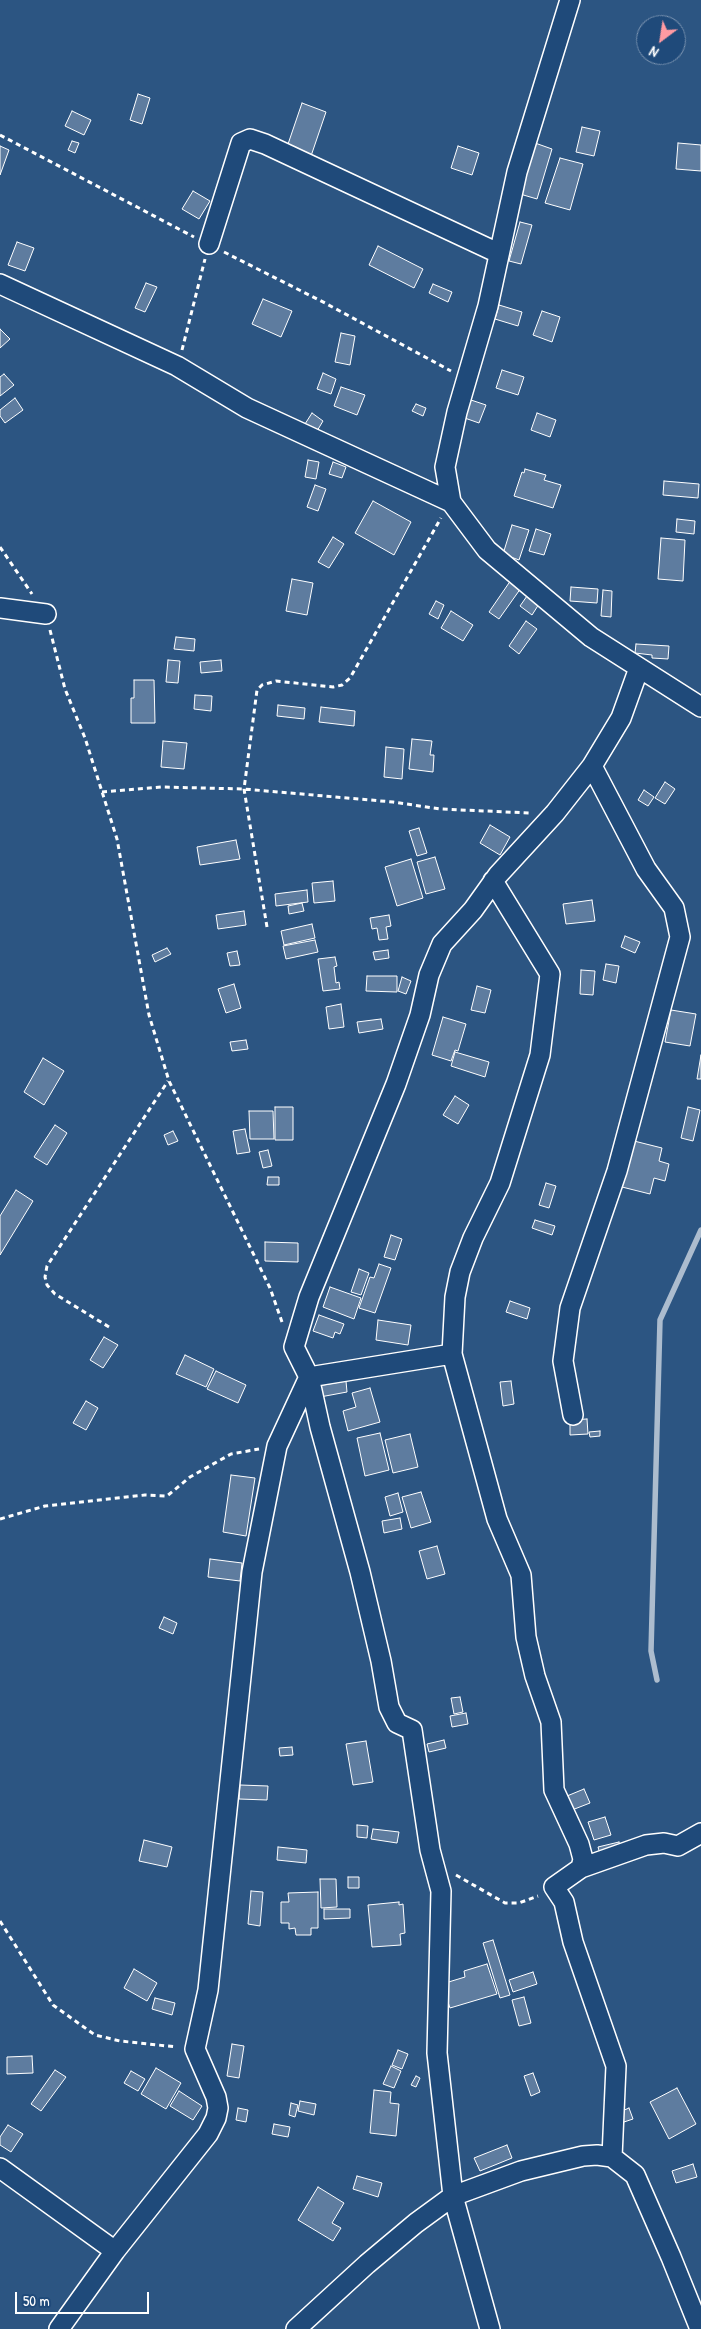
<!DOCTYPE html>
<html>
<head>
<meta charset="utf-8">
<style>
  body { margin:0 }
  #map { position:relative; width:701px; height:2329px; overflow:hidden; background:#2c5582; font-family:"Patrick Hand",sans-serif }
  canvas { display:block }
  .north { position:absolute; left:636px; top:15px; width:50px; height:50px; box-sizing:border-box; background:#1f4a7a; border:1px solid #7992af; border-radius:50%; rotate:211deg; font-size:14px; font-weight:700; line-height:20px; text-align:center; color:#fff }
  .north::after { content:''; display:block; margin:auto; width:18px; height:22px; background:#ff9aa2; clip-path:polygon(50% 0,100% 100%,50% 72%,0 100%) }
  .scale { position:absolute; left:15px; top:2292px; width:134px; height:22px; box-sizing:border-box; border:2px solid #fff; border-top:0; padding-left:6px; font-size:15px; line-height:18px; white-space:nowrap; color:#fff; -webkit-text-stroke:4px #1f4a7a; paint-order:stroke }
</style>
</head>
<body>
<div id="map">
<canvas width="701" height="2329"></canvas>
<div class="north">N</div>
<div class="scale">50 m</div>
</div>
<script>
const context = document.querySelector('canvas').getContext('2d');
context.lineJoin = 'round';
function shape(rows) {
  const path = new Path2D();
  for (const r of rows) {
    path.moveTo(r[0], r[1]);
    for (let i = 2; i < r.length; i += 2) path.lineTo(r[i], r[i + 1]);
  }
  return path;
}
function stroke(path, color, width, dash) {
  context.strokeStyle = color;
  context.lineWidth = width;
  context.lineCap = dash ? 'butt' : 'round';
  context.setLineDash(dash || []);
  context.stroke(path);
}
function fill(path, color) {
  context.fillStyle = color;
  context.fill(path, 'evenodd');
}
stroke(shape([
  [657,1680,651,1651,660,1320,701,1230]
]), '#acbcce', 5.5);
const building = shape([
  [138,94,150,98,142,124,130,120,138,94],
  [302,103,326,112,310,159,286,150,302,103],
  [72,111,91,120,84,135,65,126,72,111],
  [582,127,600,131,594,156,576,152,582,127],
  [72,141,79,143,75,153,68,150,72,141],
  [535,143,552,149,537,199,520,194,535,143],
  [678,143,701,145,701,171,676,169,678,143],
  [0,146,9,150,0,175,0,146],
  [458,146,479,153,472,175,451,168,458,146],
  [560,158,583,164,570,210,545,203,560,158],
  [193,191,210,201,199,219,182,209,193,191],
  [520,222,532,225,521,264,509,261,520,222],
  [17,242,34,248,25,271,8,265,17,242],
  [378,246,423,269,414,288,369,265,378,246],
  [146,283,157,287,145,312,135,308,146,283],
  [433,284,452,292,448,302,429,293,433,284],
  [263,299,292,311,281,337,252,324,263,299],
  [499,305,522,312,518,326,495,319,499,305],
  [542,311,560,317,552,342,533,335,542,311],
  [0,329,10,339,0,348,0,329],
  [341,333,355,336,350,365,335,362,341,333],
  [502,370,524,377,518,395,496,388,502,370],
  [323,373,336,379,331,394,317,389,323,373],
  [4,374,14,385,0,396,0,377,4,374],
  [341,387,365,395,357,415,334,406,341,387],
  [15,398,23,410,5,423,0,416,0,410,15,398],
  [465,398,486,405,479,423,459,416,465,398],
  [416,404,426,408,423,416,412,411,416,404],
  [312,413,323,421,317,431,305,424,312,413],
  [537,413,556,420,550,437,531,430,537,413],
  [308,460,319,462,316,479,305,477,308,460],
  [333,462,346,467,342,478,329,474,333,462],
  [525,469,546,475,544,480,561,485,553,508,514,496,522,472,524,473,525,469],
  [664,481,699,484,698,498,663,495,664,481],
  [315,485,326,489,318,511,307,507,315,485],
  [373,501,411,522,394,555,355,533,373,501],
  [677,519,695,521,694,534,676,532,677,519],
  [512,525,529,530,519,560,503,554,512,525],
  [536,529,551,534,544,555,529,551,536,529],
  [333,537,344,544,329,568,318,562,333,537],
  [661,538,685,540,683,581,658,579,661,538],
  [292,579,313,583,307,615,286,611,292,579],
  [511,580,521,588,499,619,489,612,511,580],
  [571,587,598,589,597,603,570,601,571,587],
  [603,590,612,591,611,617,601,616,603,590],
  [527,596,539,604,532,615,520,606,527,596],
  [436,601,444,605,438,619,429,614,436,601],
  [451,611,473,625,463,641,441,628,451,611],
  [526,621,537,629,519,654,509,646,526,621],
  [176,637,195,639,194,651,174,649,176,637],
  [636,644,669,646,668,659,652,658,652,655,635,653,636,644],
  [168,660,180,661,178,683,166,682,168,660],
  [221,660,222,671,201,673,200,662,221,660],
  [134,680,154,680,155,723,131,723,131,698,134,698,134,680],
  [195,695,212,696,211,711,194,709,195,695],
  [278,705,305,708,304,719,277,716,278,705],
  [321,707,355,711,354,726,319,722,321,707],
  [412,739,432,741,430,755,434,755,433,772,409,769,412,739],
  [163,741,187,743,184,769,161,767,163,741],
  [386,747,404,749,402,779,384,777,386,747],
  [665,782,675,789,665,804,655,798,665,782],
  [644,790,654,797,648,806,638,800,644,790],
  [490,825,510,837,500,855,480,843,490,825],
  [419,828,427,853,417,856,409,831,419,828],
  [236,840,240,859,200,865,197,847,236,840],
  [435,857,445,889,426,894,417,862,435,857],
  [411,859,423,898,397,906,385,867,411,859],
  [333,881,335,901,314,903,312,883,333,881],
  [307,890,308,902,276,906,275,894,307,890],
  [592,900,595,921,566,924,563,904,592,900],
  [302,903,304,911,289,914,288,906,302,903],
  [244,911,246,925,218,929,216,915,244,911],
  [389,915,391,926,386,927,388,939,379,940,377,928,372,929,370,918,389,915],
  [312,924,315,938,284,945,281,931,312,924],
  [625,936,640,942,635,953,621,947,625,936],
  [315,940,318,952,286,959,283,946,315,940],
  [167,948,171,954,155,962,152,955,167,948],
  [388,950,389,958,375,960,373,952,388,950],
  [237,951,240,965,230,966,227,953,237,951],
  [335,957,337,966,334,967,336,983,339,982,340,989,323,991,318,959,335,957],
  [606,964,619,966,616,983,603,980,606,964],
  [581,970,595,971,593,995,580,994,581,970],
  [367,976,397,976,397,992,366,991,367,976],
  [402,977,411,981,406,994,398,991,402,977],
  [234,984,241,1008,226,1013,218,989,234,984],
  [477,986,491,990,485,1013,471,1010,477,986],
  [341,1004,344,1027,329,1029,326,1007,341,1004],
  [671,1010,696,1014,690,1046,665,1042,671,1010],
  [443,1017,466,1024,458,1051,455,1050,451,1061,432,1055,443,1017],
  [381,1019,383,1029,359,1033,357,1022,381,1019],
  [246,1040,248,1049,232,1051,230,1042,246,1040],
  [455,1052,489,1062,485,1077,451,1066,455,1052],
  [701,1055,701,1079,697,1079,701,1055],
  [43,1058,64,1071,44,1105,24,1092,43,1058],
  [455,1096,469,1105,458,1124,443,1115,455,1096],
  [275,1107,293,1107,293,1140,275,1140,275,1107],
  [688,1107,700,1110,693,1141,681,1138,688,1107],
  [249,1111,273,1111,274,1139,250,1139,249,1111],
  [55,1125,67,1133,47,1165,34,1157,55,1125],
  [245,1129,250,1152,237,1154,233,1131,245,1129],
  [173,1131,178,1141,168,1145,164,1135,173,1131],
  [634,1141,662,1148,659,1161,669,1164,665,1181,654,1178,650,1194,622,1187,634,1141],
  [268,1150,272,1166,263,1168,259,1152,268,1150],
  [268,1177,279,1177,279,1185,267,1185,268,1177],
  [546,1183,556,1186,549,1208,539,1205,546,1183],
  [16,1190,33,1201,0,1255,0,1216,16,1190],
  [535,1220,555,1226,552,1235,532,1228,535,1220],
  [391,1235,402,1239,395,1260,384,1257,391,1235],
  [265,1242,298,1243,298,1262,265,1261,265,1242],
  [379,1264,391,1268,375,1313,359,1308,370,1277,374,1278,379,1264],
  [359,1269,369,1273,361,1295,351,1292,359,1269],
  [330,1287,361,1298,354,1319,323,1307,330,1287],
  [510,1301,530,1308,527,1319,506,1312,510,1301],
  [319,1315,344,1324,340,1334,335,1332,333,1338,313,1331,319,1315],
  [378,1320,411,1325,408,1345,376,1340,378,1320],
  [104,1337,118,1345,103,1368,90,1360,104,1337],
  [185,1355,214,1369,206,1387,176,1374,185,1355],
  [216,1371,246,1385,238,1403,207,1389,216,1371],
  [346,1381,347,1392,320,1397,318,1386,346,1381],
  [511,1381,514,1404,503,1406,500,1382,511,1381],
  [370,1388,380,1422,348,1431,343,1411,356,1407,352,1393,370,1388],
  [86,1401,98,1408,86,1430,73,1423,86,1401],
  [587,1419,588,1434,570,1435,570,1420,587,1419],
  [600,1431,600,1436,590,1437,589,1432,600,1431],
  [380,1433,389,1470,365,1476,357,1438,380,1433],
  [410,1434,418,1467,393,1473,385,1440,410,1434],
  [231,1475,255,1478,246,1536,223,1532,231,1475],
  [421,1492,431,1522,411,1528,402,1497,421,1492],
  [398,1493,403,1512,390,1516,385,1497,398,1493],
  [400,1518,402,1529,384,1533,382,1521,400,1518],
  [437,1546,445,1574,427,1579,419,1551,437,1546],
  [210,1559,242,1563,240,1581,208,1577,210,1559],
  [164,1617,177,1623,173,1634,159,1628,164,1617],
  [460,1697,463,1712,454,1714,451,1698,460,1697],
  [466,1713,468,1724,452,1727,450,1716,466,1713],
  [444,1740,446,1748,429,1752,427,1744,444,1740],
  [366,1741,373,1782,353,1785,346,1744,366,1741],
  [292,1747,293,1755,280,1756,279,1748,292,1747],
  [240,1785,268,1786,267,1800,239,1799,240,1785],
  [584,1789,590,1803,572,1810,567,1796,584,1789],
  [605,1817,611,1835,594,1840,588,1822,605,1817],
  [357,1825,368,1826,367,1838,357,1837,357,1825],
  [373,1829,399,1832,397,1843,371,1839,373,1829],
  [144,1840,172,1847,167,1867,139,1861,144,1840],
  [619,1842,621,1850,600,1854,598,1847,619,1842],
  [278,1847,307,1850,306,1863,277,1860,278,1847],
  [348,1877,359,1877,359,1888,348,1888,348,1877],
  [320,1879,336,1879,337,1907,321,1908,320,1879],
  [251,1891,263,1892,260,1926,248,1924,251,1891],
  [318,1892,318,1928,311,1928,311,1935,296,1935,295,1928,289,1929,289,1923,281,1923,281,1902,289,1902,288,1893,318,1892],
  [399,1902,399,1905,403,1904,405,1933,400,1934,401,1945,372,1947,368,1905,399,1902],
  [324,1909,350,1909,350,1918,324,1919,324,1909],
  [493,1940,510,1995,500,1998,483,1943,493,1940],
  [487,1964,497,1994,450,2008,442,1984,465,1977,464,1971,487,1964],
  [134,1969,157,1983,147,2001,124,1988,134,1969],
  [533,1972,537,1984,513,1992,509,1980,533,1972],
  [524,1997,531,2023,519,2026,512,2000,524,1997],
  [155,1998,175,2003,172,2015,152,2009,155,1998],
  [232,2044,244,2046,239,2078,227,2076,232,2044],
  [398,2050,408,2054,402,2069,392,2065,398,2050],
  [32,2056,33,2073,7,2074,7,2057,32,2056],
  [391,2066,401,2071,394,2088,383,2084,391,2066],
  [156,2068,181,2083,166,2109,141,2094,156,2068],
  [55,2070,66,2077,41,2111,31,2104,55,2070],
  [131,2071,145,2079,138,2091,124,2083,131,2071],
  [533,2073,540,2092,531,2096,524,2076,533,2073],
  [416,2076,420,2078,416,2087,411,2085,416,2076],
  [677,2088,696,2124,669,2139,650,2102,677,2088],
  [374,2090,391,2092,390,2103,399,2104,396,2136,370,2133,374,2090],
  [179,2091,202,2106,193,2120,170,2106,179,2091],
  [300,2101,316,2104,314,2115,298,2111,300,2101],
  [291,2103,298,2105,295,2117,289,2115,291,2103],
  [238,2108,248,2110,246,2122,236,2120,238,2108],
  [629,2108,633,2119,624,2122,620,2112,629,2108],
  [274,2124,290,2127,288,2137,272,2134,274,2124],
  [8,2125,23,2134,11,2152,0,2145,0,2137,8,2125],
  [507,2145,512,2158,480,2171,474,2158,507,2145],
  [693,2164,697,2177,676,2183,672,2171,693,2164],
  [357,2176,382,2183,378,2197,353,2189,357,2176],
  [318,2187,344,2203,332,2223,341,2228,333,2241,298,2220,318,2187]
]);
fill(building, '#5e7c9f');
stroke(building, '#fff', 1);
const street = shape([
  [209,244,241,143,250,139,265,144,498,253],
  [0,284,177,366,247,408,451,502,487,550,591,637,701,707],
  [451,502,445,467,457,412,488,306,517,172,570,0],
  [0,608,46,614],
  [452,1354,497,1519,521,1575,526,1637,535,1676,551,1722,554,1790,579,1844,583,1859,581,1868,554,1887,564,1902,573,1942,616,2066,612,2157],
  [309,1377,452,1354,455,1297,460,1272,473,1238,500,1183,540,1055,550,974,493,881],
  [573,1415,563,1361,570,1308,617,1171,680,937,674,908,646,869,592,766],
  [581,1868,646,1845,664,1843,678,1846,701,1833],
  [0,2168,115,2251],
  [59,2329,115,2251,208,2134,216,2118,218,2108,216,2097,195,2049,208,1990,252,1572,277,1446,309,1377],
  [296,2329,367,2264,416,2223,453,2196,521,2171,583,2156,597,2155,612,2157,635,2175,671,2257,700,2329],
  [490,2329,453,2196,437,2053,441,1891,430,1850,412,1730,397,1723,389,1707,381,1661,360,1572,320,1427,309,1377,294,1347,309,1297,396,1084,420,1015,429,975,442,944,473,910,498,875,555,813,592,766,621,718,639,668]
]);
stroke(street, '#fff', 22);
stroke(shape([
  [0,135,194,237],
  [224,252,325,303,451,371],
  [182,350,205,259],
  [0,547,32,594],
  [50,630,65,689,85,738,117,839,149,1015,169,1081,270,1288,282,1322],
  [102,792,161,787,244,789,393,802,440,809,530,813],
  [267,927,244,789,257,690,262,685,276,681,333,687,342,685,350,678,441,518],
  [109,1327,55,1294,47,1285,45,1277,47,1266,168,1081],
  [0,1519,45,1506,145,1495,167,1496,190,1477,231,1454,259,1449],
  [456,1875,505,1903,519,1903,538,1896],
  [0,1921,53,2005,95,2035,120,2041,177,2047]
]), '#fff', 3, [5, 4]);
stroke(street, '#1f4a7a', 19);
</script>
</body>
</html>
